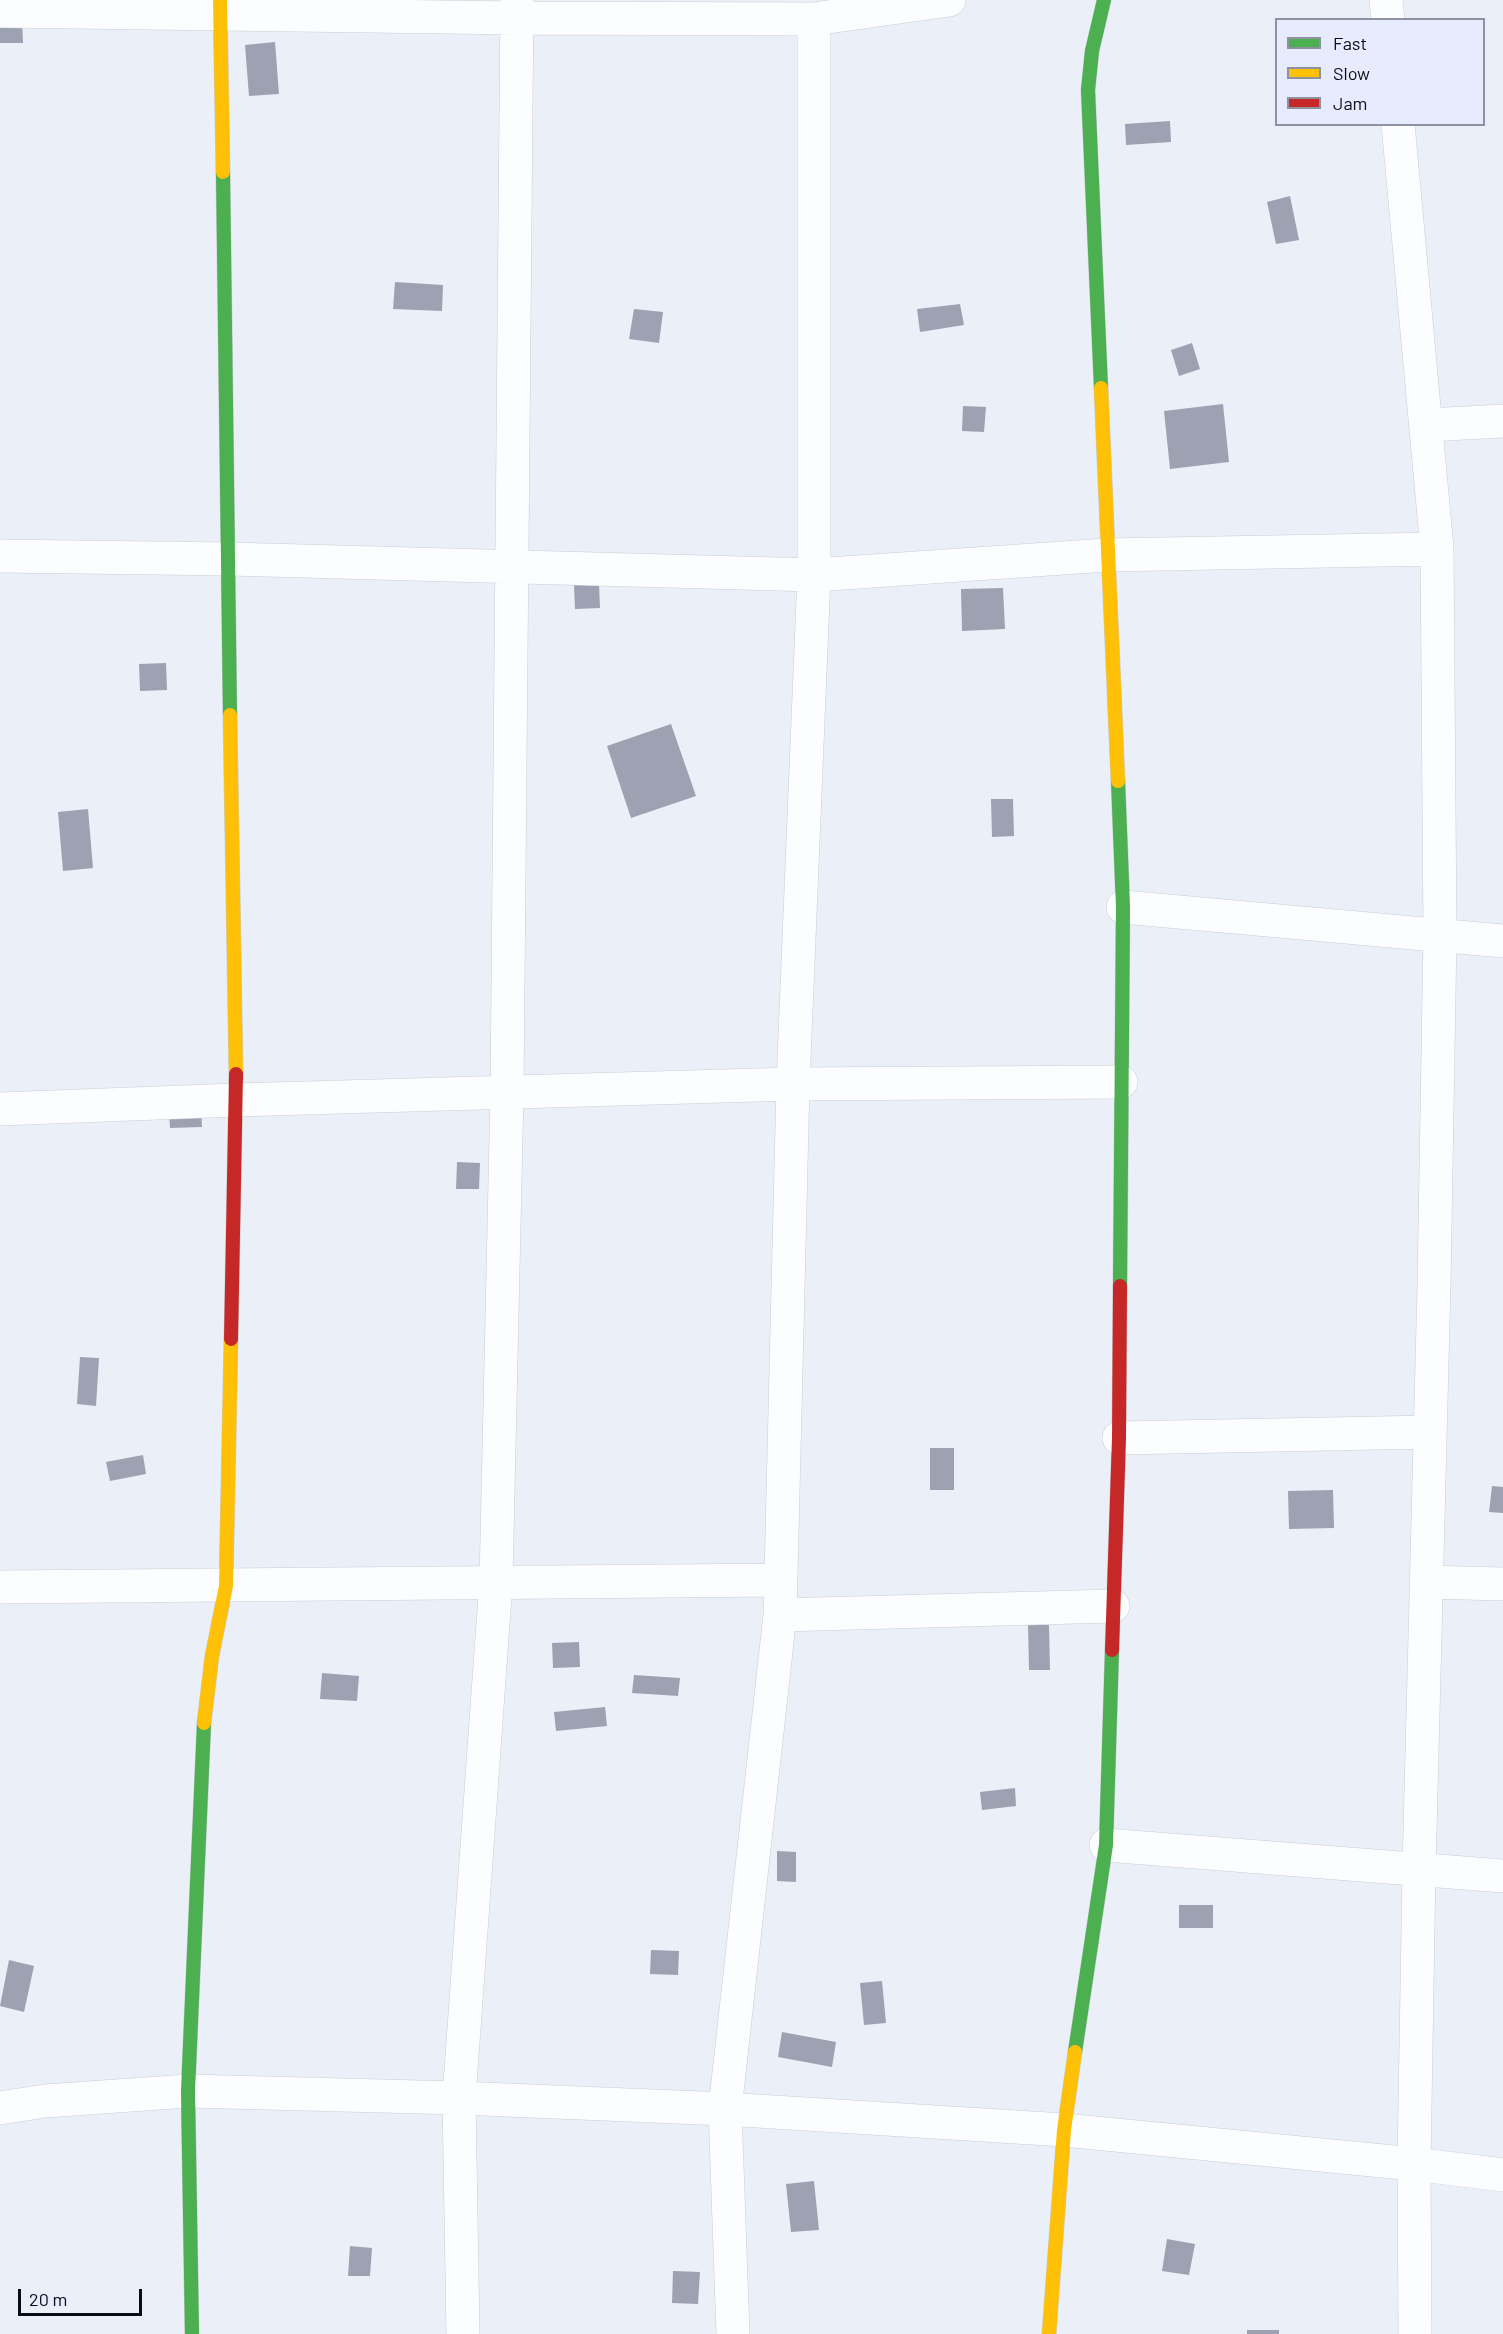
<!DOCTYPE html>
<html>
<head>
<meta charset="utf-8">
<style>
  body { margin:0 }
  #map { position:relative; width:1503px; height:2334px; overflow:hidden; background:#ebeff8; font-family:Barlow,sans-serif }
  canvas { display:block }
  .legend { position:absolute; left:1275px; top:18px; width:210px; height:108px; box-sizing:border-box; background:#e6ecfd; border:2px solid #8e92a0; margin:0; padding:8px 10px; list-style:none; font-size:18px; color:#090c15 }
  .legend li { display:flex; align-items:center; gap:12px; height:30px }
  .legend b { width:30px; border:2px solid #8e92a0 }
  .scale { position:absolute; left:18px; top:2289px; width:124px; height:27px; box-sizing:border-box; border:3px solid #090c15; border-top:0; padding-left:8px; font-size:18px; line-height:21px; white-space:nowrap; color:#090c15; -webkit-text-stroke:4px #e6ecfd; paint-order:stroke }
</style>
</head>
<body>
<div id="map">
<canvas width="1503" height="2334"></canvas>
<ul class="legend">
<li><b style="height:8px;background:#4caf50"></b>Fast</li>
<li><b style="height:8px;background:#ffc107"></b>Slow</li>
<li><b style="height:8px;background:#c62828"></b>Jam</li>
</ul>
<div class="scale">20 m</div>
</div>
<script>
const context = document.querySelector('canvas').getContext('2d');
context.lineJoin = 'round';
function fill(path, color) {
  context.fillStyle = color;
  context.fill(path, 'evenodd');
}
function shape(rows) {
  const path = new Path2D();
  for (const r of rows) {
    path.moveTo(r[0], r[1]);
    for (let i = 2; i < r.length; i += 2) path.lineTo(r[i], r[i + 1]);
  }
  return path;
}
function stroke(path, color, width, dash) {
  context.strokeStyle = color;
  context.lineWidth = width;
  context.lineCap = dash ? 'butt' : 'round';
  context.setLineDash(dash || []);
  context.stroke(path);
}
fill(shape([
  [0,19,22,19,23,43,0,43],
  [275,42,279,94,249,96,245,45],
  [1170,121,1171,142,1126,145,1125,124],
  [1290,196,1299,240,1276,244,1267,202],
  [395,282,443,285,442,311,393,309],
  [960,304,964,325,920,332,917,309],
  [634,309,663,312,659,343,629,339],
  [1192,343,1200,369,1179,376,1171,350],
  [1223,404,1229,462,1170,469,1164,411],
  [963,406,986,407,984,432,962,431],
  [599,584,600,608,575,609,574,585],
  [1003,588,1005,629,962,631,961,589],
  [166,663,167,690,140,691,139,664],
  [671,724,696,796,631,818,607,746],
  [991,799,1013,799,1014,836,992,837],
  [88,809,93,868,63,871,58,812],
  [201,1109,202,1127,170,1128,169,1111],
  [457,1162,480,1163,479,1189,456,1189],
  [80,1357,99,1358,96,1406,77,1404],
  [930,1448,954,1448,954,1490,930,1490],
  [143,1455,146,1474,110,1481,106,1462],
  [1492,1486,1503,1487,1503,1513,1489,1512],
  [1333,1490,1334,1528,1289,1529,1288,1491],
  [1028,1625,1049,1625,1050,1670,1029,1670],
  [579,1642,580,1667,553,1668,552,1643],
  [322,1673,359,1676,357,1701,320,1699],
  [634,1675,680,1678,678,1696,632,1693],
  [605,1707,607,1726,556,1731,554,1712],
  [1015,1788,1016,1806,982,1810,980,1792],
  [777,1851,796,1852,796,1882,777,1881],
  [1179,1905,1213,1905,1213,1928,1179,1928],
  [651,1950,679,1951,678,1975,650,1974],
  [9,1960,34,1966,24,2012,0,2006],
  [882,1981,886,2023,864,2025,860,1983],
  [782,2032,836,2042,832,2067,778,2057],
  [814,2181,819,2230,791,2232,786,2184],
  [1167,2239,1195,2244,1189,2275,1162,2271],
  [350,2246,372,2248,370,2276,348,2276],
  [673,2271,700,2272,698,2304,672,2303],
  [1247,2330,1279,2330,1279,2334,1247,2334]
]), '#9da2b2');
const street = shape([
  [1386,0,1388,20],
  [0,11,517,18,814,19,949,0],
  [1398,124,1437,549,1440,936,1434,1285,1419,1870,1414,2164,1415,2334],
  [1427,425,1503,421],
  [0,556,230,559,814,575,1107,555,1437,549],
  [1123,907,1503,941],
  [0,1109,236,1100,793,1084,1121,1082],
  [1119,1438,1430,1432],
  [1426,1582,1503,1584],
  [0,1587,779,1580],
  [780,1615,1113,1606],
  [1106,1845,1503,1876],
  [0,2108,45,2101,188,2091,459,2098,725,2109,1064,2130,1414,2164,1503,2175],
  [463,2334,459,2098,496,1582,507,1093,517,0],
  [733,2334,725,2109,780,1615,793,1084,814,575,814,19]
]);
const fast = shape([
  [223,172,230,715],
  [1101,388,1088,90,1092,51,1104,0],
  [1118,781,1123,907,1120,1286],
  [1075,2052,1106,1845,1112,1650],
  [192,2334,188,2091,204,1723]
]);
const slow = shape([
  [220,0,223,172],
  [1101,388,1118,781],
  [230,715,236,1074],
  [204,1723,212,1656,226,1586,231,1339],
  [1049,2334,1064,2130,1075,2052]
]);
const jam = shape([
  [231,1339,236,1074],
  [1112,1650,1119,1438,1120,1286]
]);
stroke(street, '#c9cdd6', 34);
stroke(fast, '#c9cdd6', 15);
stroke(slow, '#c9cdd6', 15);
stroke(jam, '#c9cdd6', 15);
stroke(street, '#fcfdfe', 33);
stroke(fast, '#4caf50', 14);
stroke(slow, '#ffc107', 14);
stroke(jam, '#c62828', 14);
</script>
</body>
</html>
